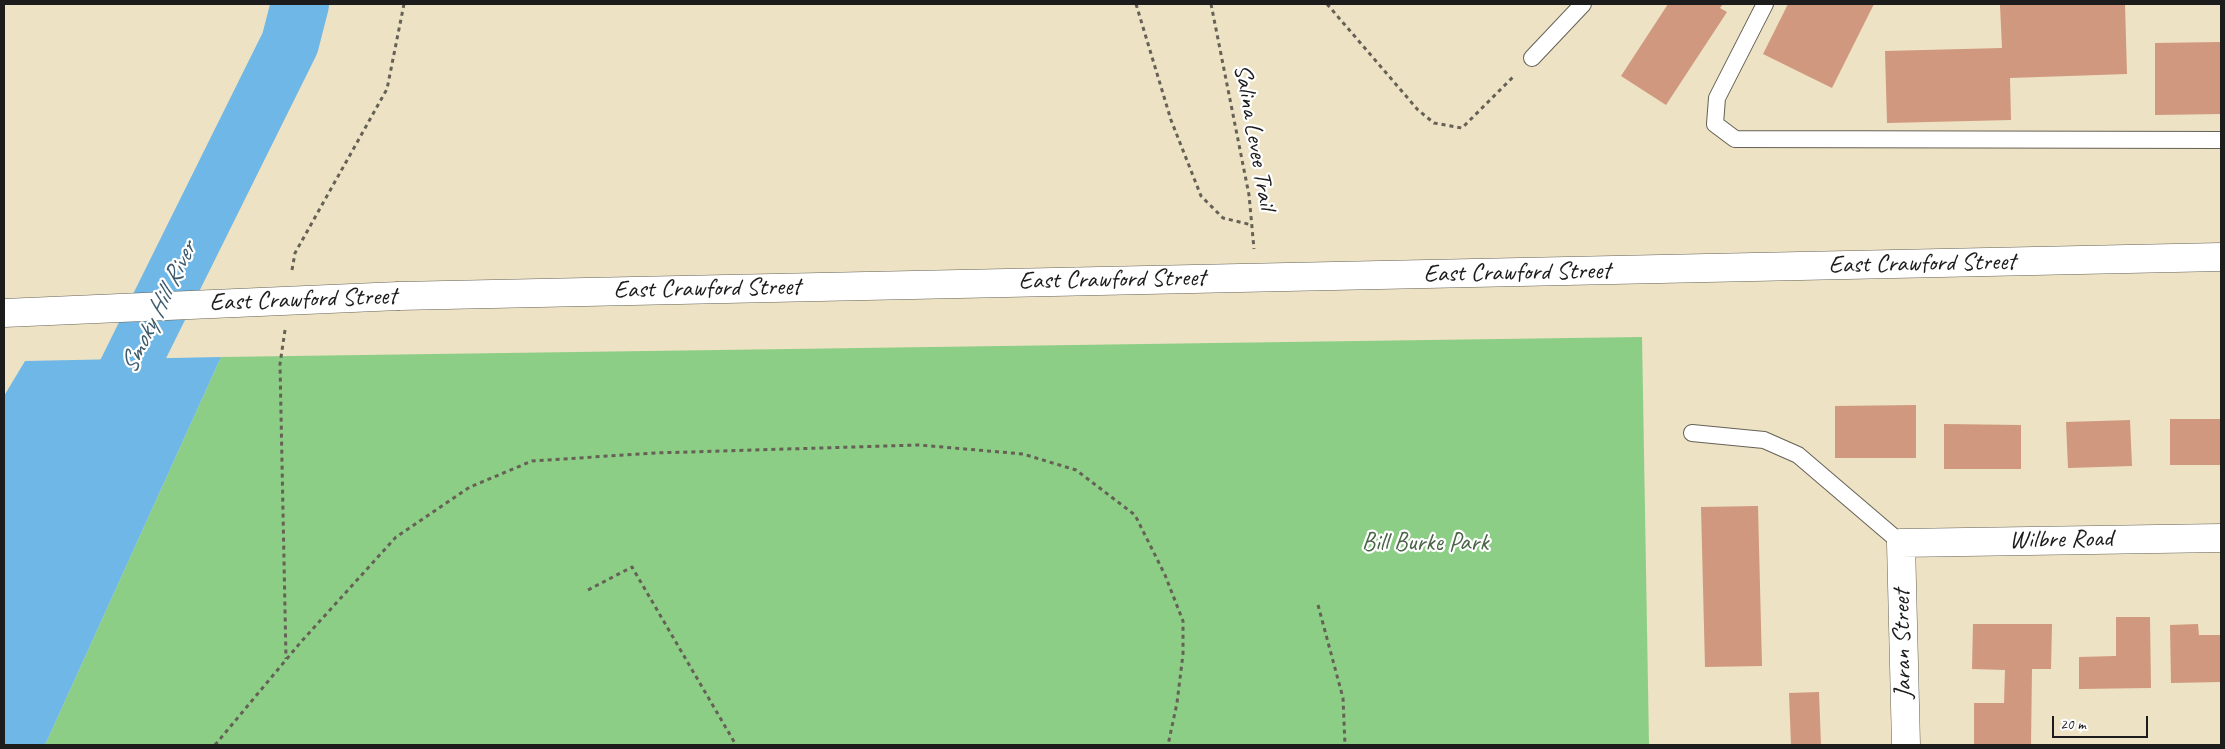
<!DOCTYPE html>
<html>
<head>
<meta charset="utf-8">
<style>
  body { margin:0 }
  #map { position:relative; width:2225px; height:749px; overflow:hidden; background:#ede2c3; font-family:Caveat,sans-serif }
  canvas { display:block }
  .frame { position:absolute; inset:0; border:5px solid #1c1c1c; pointer-events:none }
  .scale { position:absolute; left:2052px; top:716px; width:96px; height:22px; box-sizing:border-box; border:2px solid #1c1c1c; border-top:0; padding-left:6px; font-size:15px; line-height:18px; white-space:nowrap; color:#1c1c1c; -webkit-text-stroke:4px #fff; paint-order:stroke }
</style>
</head>
<body>
<div id="map">
<canvas width="2225" height="749"></canvas>
<div class="frame"></div>
<div class="scale">20 m</div>
</div>
<script>
const context = document.querySelector('canvas').getContext('2d');
context.lineJoin = 'round';
function fill(path, color) {
  context.fillStyle = color;
  context.fill(path, 'evenodd');
}
function shape(rows) {
  const path = new Path2D();
  for (const r of rows) {
    path.moveTo(r[0], r[1]);
    for (let i = 2; i < r.length; i += 2) path.lineTo(r[i], r[i + 1]);
  }
  return path;
}
function stroke(path, color, width, dash) {
  context.strokeStyle = color;
  context.lineWidth = width;
  context.lineCap = dash ? 'butt' : 'round';
  context.setLineDash(dash || []);
  context.stroke(path);
}
function label(font, color, halo, rows, align = 'center') {
  context.font = font + ' Caveat,sans-serif';
  context.lineWidth = 4.5;
  context.setLineDash([]);
  context.textBaseline = 'middle';
  context.strokeStyle = halo;
  context.fillStyle = color;
  for (const [text, x, y, turn = 0] of rows) {
    context.save();
    context.translate(x, y);
    context.rotate((+turn || 0) * Math.PI / 180);
    context.textAlign = isNaN(turn) ? turn : align;
    if (halo) context.strokeText(text, 0, 0);
    context.fillText(text, 0, 0);
    context.restore();
  }
}
fill(shape([
  [1642,337,1649,745,45,745,221,357]
]), '#8cce85');
fill(shape([
  [221,357,45,745,4,745,4,396,25,361]
]), '#6eb7e6');
stroke(shape([
  [98,430,290,43,300,4]
]), '#6eb7e6', 58);
fill(shape([
  [1668,4,1723,4,1720,8,1727,12,1666,105,1621,76],
  [1788,4,1874,4,1832,88,1763,54],
  [2125,4,2127,74,2010,78,2011,120,1887,123,1885,51,2002,48,2000,5],
  [2221,42,2221,114,2155,115,2155,43],
  [1916,405,1916,458,1835,458,1835,406],
  [2170,419,2221,419,2221,465,2170,465],
  [2130,420,2132,466,2068,468,2066,422],
  [1944,424,2021,425,2021,469,1944,469],
  [1758,506,1762,666,1705,667,1701,507],
  [2116,617,2150,617,2151,688,2079,689,2079,657,2116,656],
  [1973,624,2052,624,2051,669,2032,669,2031,745,1974,745,1974,703,2004,703,2005,670,1972,669],
  [2198,624,2199,635,2221,635,2221,682,2171,683,2170,625],
  [1819,692,1821,745,1791,745,1789,693]
]), '#d0987e');
const service = shape([
  [1765,4,1717,98,1715,124,1735,139,2221,140],
  [1532,58,1583,4],
  [1692,433,1764,440,1798,455,1901,543]
]);
const minor = shape([
  [1906,745,1901,543,2221,538]
]);
const tertiary = shape([
  [399,296,2221,257]
]);
stroke(service, '#656156', 18);
stroke(minor, '#656156', 29);
stroke(tertiary, '#656156', 29);
stroke(shape([
  [1136,4,1171,120,1201,196,1223,218,1252,225],
  [1211,4,1249,195,1254,249],
  [1327,4,1418,110,1434,123,1462,128,1515,75],
  [292,270,295,253,387,89,404,4],
  [285,330,280,364,286,659],
  [588,590,632,567,736,745],
  [1318,605,1343,698,1345,745],
  [215,745,300,643,396,537,470,487,532,461,655,453,919,445,1023,454,1076,470,1135,515,1165,575,1183,621,1183,654,1177,703,1168,745]
]), '#656156', 3, [4, 4]);
stroke(service, '#fff', 16);
stroke(minor, '#fff', 28);
stroke(tertiary, '#fff', 28);
const tertiaryBridge = shape([
  [4,313,399,296]
]);
stroke(tertiaryBridge, '#656156', 29, []);
stroke(tertiaryBridge, '#fff', 28);
label('25px', '#1c1c1c', '#fff', [
  ["Salina Levee Trail",1254,137,80],
  ["East Crawford Street",1922,264,-1],
  ["East Crawford Street",1517,273,-1],
  ["East Crawford Street",1112,280,-1],
  ["East Crawford Street",707,289,-1],
  ["East Crawford Street",303,300,-2],
  ["Wilbre Road",2061,540,-1],
  ["Jaran Street",1903,644,-91]
]);
label('25px', '#496346', '#fff', [
  ["Bill Burke Park",1425,543]
]);
label('italic 26px', '#3d5a6d', '#fff', [
  ["Smoky Hill River",159,308,-64]
]);
</script>
</body>
</html>
